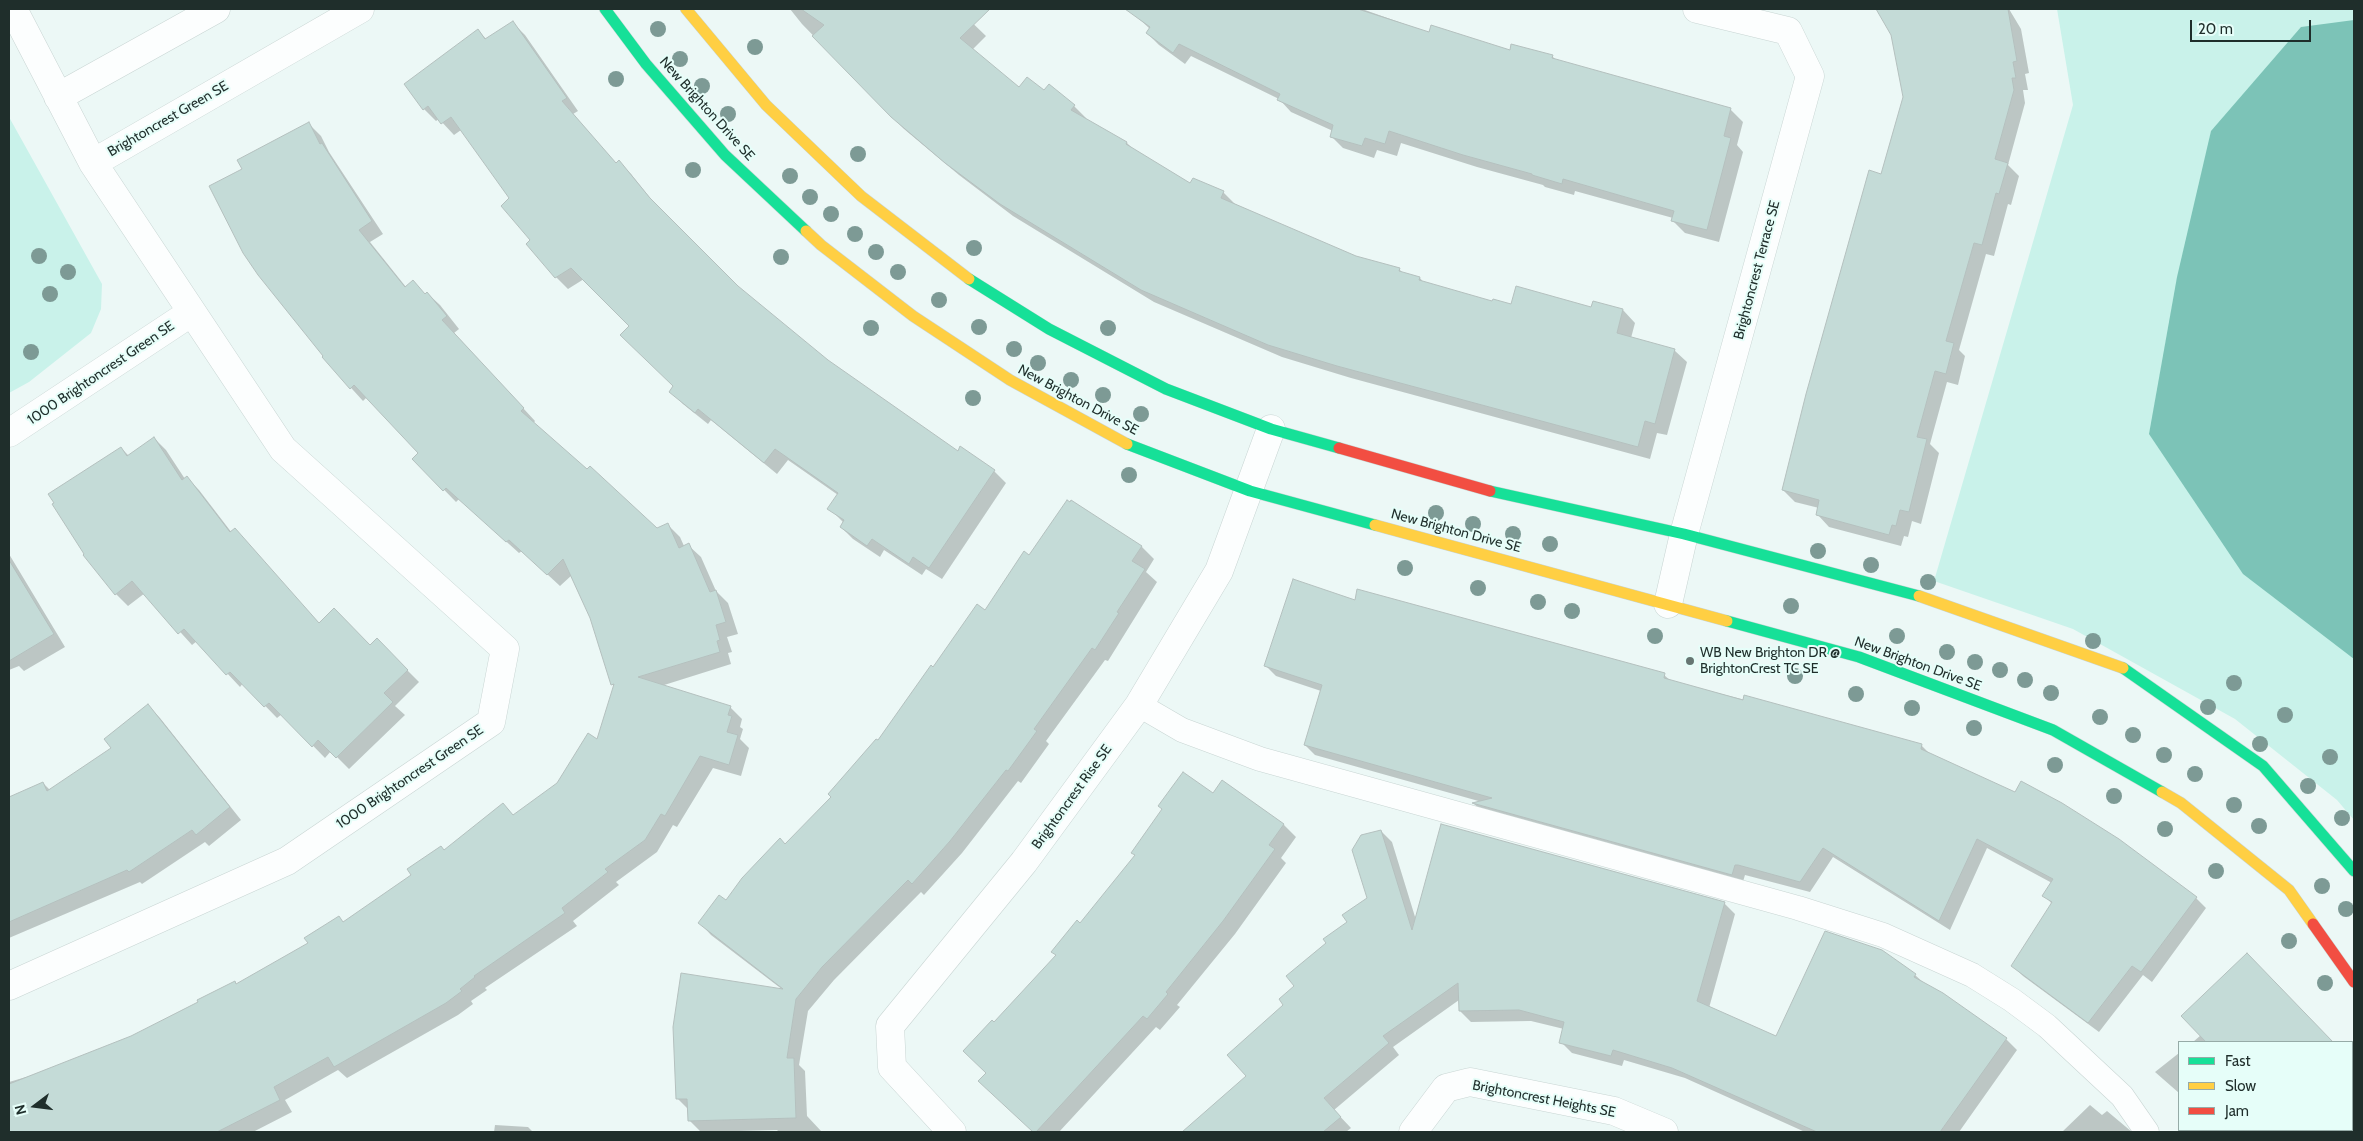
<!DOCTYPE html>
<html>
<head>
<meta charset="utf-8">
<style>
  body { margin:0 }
  #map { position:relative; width:2363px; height:1141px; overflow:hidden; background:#ecf8f6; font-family:Cabin,sans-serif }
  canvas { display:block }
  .frame { position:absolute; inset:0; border:10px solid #1f2e2b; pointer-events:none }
  .legend { position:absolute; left:2178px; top:1041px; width:175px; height:90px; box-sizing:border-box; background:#e6fef9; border:1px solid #96aba7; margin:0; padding:6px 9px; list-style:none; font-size:15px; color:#1f2e2b }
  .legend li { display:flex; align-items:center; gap:10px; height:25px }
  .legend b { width:25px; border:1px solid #96aba7 }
  .north { position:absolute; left:10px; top:1081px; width:50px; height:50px; -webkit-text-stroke:4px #e6fef9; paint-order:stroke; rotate:255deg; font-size:14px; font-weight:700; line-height:20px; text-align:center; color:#1f2e2b }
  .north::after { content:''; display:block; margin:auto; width:18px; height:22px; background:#1f2e2b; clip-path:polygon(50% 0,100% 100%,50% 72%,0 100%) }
  .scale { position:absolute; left:2190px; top:20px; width:121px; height:22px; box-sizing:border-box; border:2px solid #1f2e2b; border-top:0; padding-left:6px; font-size:15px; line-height:18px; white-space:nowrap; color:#1f2e2b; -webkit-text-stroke:4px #e6fef9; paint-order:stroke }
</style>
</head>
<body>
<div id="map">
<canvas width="2363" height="1141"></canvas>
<div class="frame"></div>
<ul class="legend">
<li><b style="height:6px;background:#16e098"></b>Fast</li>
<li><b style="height:6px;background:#ffcf43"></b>Slow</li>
<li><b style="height:6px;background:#f24e42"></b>Jam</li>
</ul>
<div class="north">N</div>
<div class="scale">20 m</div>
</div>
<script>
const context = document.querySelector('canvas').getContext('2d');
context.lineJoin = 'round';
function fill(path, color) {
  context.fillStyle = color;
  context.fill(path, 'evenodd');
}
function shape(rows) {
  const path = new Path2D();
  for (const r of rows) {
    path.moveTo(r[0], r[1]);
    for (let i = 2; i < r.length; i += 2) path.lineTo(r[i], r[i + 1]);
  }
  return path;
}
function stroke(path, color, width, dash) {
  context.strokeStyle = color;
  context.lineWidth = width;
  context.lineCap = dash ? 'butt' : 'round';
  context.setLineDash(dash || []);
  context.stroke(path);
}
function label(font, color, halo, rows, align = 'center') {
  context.font = font + ' Cabin,sans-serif';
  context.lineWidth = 4;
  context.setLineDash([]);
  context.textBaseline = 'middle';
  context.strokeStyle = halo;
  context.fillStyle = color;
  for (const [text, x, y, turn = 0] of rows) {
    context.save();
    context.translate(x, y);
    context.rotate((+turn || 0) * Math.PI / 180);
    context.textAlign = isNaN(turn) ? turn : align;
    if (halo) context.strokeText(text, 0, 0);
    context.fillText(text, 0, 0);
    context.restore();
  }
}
fill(shape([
  [2057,9,2354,9,2354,820,2337,800,2235,719,2073,629,1934,581,2073,105],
  [9,117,102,284,101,309,91,333,29,382,9,393]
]), '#c9f2ea');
fill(shape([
  [2354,20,2354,659,2243,574,2149,434,2177,277,2211,131,2301,27]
]), '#7cc3b7');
fill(shape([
  [790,9,958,9,986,36,972,50,1019,89,1044,92,1074,106,1086,118,1085,119,1127,143,1135,151,1191,185,1223,192,1235,204,1356,258,1399,269,1404,274,1420,278,1424,283,1493,302,1512,305,1623,310,1635,323,1631,338,1674,350,1687,362,1667,435,1657,433,1650,459,1351,378,1282,357,1154,302,1013,216,959,175,904,129,802,24],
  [1136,9,1362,9,1430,33,1511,51,1552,56,1557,61,1730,109,1743,122,1737,145,1743,152,1719,242,1685,233,1673,221,1673,218,1575,191,1574,195,1545,187,1543,185,1477,167,1401,143,1397,156,1377,150,1374,158,1343,148,1331,136,1333,131,1291,112,1279,99,1191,56,1185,64,1159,45,1147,33,1150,29,1134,14,1137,10],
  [1878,9,2009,9,2021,29,2029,73,2025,74,2028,90,2023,90,2025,103,2008,165,2019,176,2011,205,2008,204,1994,256,1986,254,1959,350,1965,356,1958,385,1947,382,1930,444,1939,453,1921,524,1912,521,1908,537,1904,536,1901,546,1829,527,1817,514,1819,508,1795,502,1783,490,1882,175,1904,97,1892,34],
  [513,23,525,35,578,111,573,114,616,164,619,162,631,174,661,212,737,287,827,361,958,452,994,471,1006,483,942,579,926,569,922,575,884,550,880,557,853,539,841,527,844,523,829,508,838,495,788,460,777,474,711,420,708,424,683,404,671,391,675,387,631,326,584,279,568,289,556,277,532,240,511,198,461,130,454,135,439,119,436,121,424,109,478,30,487,40],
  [309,124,321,136,329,152,383,234,370,242,406,287,425,295,427,293,440,305,459,329,454,333,535,421,533,424,657,529,668,525,680,537,684,546,688,545,701,557,716,591,728,603,738,634,727,637,732,652,728,653,731,664,661,686,730,707,742,719,740,727,743,729,740,739,749,748,741,776,713,768,677,827,673,825,657,852,616,882,619,885,573,921,577,926,485,988,487,990,471,1001,473,1004,458,1015,347,1078,338,1070,285,1100,292,1112,253,1132,9,1132,9,1082,33,1075,132,1037,237,985,344,923,413,875,503,805,514,816,558,784,598,741,614,687,591,618,572,575,560,586,522,551,519,553,459,499,456,502,414,459,420,453,367,397,363,401,323,357,325,356,244,169],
  [154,438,166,450,185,479,187,478,199,490,232,533,320,624,370,646,377,640,419,682,395,706,405,715,349,769,331,751,325,758,282,714,277,718,243,683,240,687,197,641,192,645,145,593,128,606,116,594,121,448,129,456],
  [1072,501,1142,547,1154,559,1146,572,1157,582,1108,661,1105,660,1046,741,1049,744,1021,783,1018,781,962,853,924,895,921,892,834,980,808,1011,799,1065,805,1071,807,1116,822,1132,776,1132,778,1130,701,1132,689,1120,689,1110,677,1098,783,990,711,935,699,922,726,901,785,846,833,797,934,669,986,612],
  [9,554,65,647,24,671,19,666,9,670],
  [1355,601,1664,675,1671,681,1921,745,1930,754,2196,898,2206,908,2152,982,2143,975,2099,1032,2023,976,2013,966,2052,904,2044,895,2052,883,1987,848,1950,930,1833,857,1810,892,1745,875,1742,885,1484,813,1474,804,1482,802,1315,755,1305,745,1321,691,1276,676,1266,666],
  [148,706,160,718,241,820,209,846,205,842,142,884,140,882,9,938,9,803,43,783,50,790,113,748],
  [1223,781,1284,825,1296,837,1281,858,1286,863,1235,934,1177,1005,1180,1007,1160,1030,1156,1027,1059,1132,1034,1132,992,1093,987,1073,994,1024,1057,956,1136,856,1133,853,1214,794],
  [1381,831,1392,842,1416,920,1724,903,1735,914,1709,1008,1776,1038,1915,975,1925,984,2006,1039,2017,1050,1959,1132,1805,1132,1685,1078,1624,1060,1622,1066,1572,1053,1561,1042,1564,1029,1531,1021,1471,1022,1460,1011,1459,1000,1393,1047,1399,1055,1334,1110,1351,1128,1346,1132,1191,1132,1247,1076,1296,986,1328,944,1368,899],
  [2323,1033,2329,1042,2193,1042,2201,1035],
  [2179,1053,2179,1093,2155,1072],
  [2352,1075,2354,1079,2354,1132,2231,1132,2227,1130,2352,1130],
  [2090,1105,2102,1115,2107,1111,2132,1132,2065,1132,2063,1131],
  [495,1125,528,1127,533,1132,494,1132]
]), '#0003');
const building = shape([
  [801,9,990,9,960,38,1019,87,1027,77,1044,90,1049,84,1075,105,1071,110,1127,142,1126,144,1190,183,1193,178,1224,191,1221,198,1356,256,1400,268,1399,271,1420,277,1419,280,1492,301,1493,299,1511,304,1516,286,1591,307,1593,301,1623,309,1617,333,1675,349,1655,424,1645,421,1638,447,1337,366,1268,345,1141,290,1000,204,945,163,891,117,812,36,824,25,801,9],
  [1125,9,1358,9,1429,32,1431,25,1510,50,1511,44,1553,55,1552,58,1731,108,1724,136,1731,138,1707,230,1671,221,1674,211,1563,179,1562,184,1532,175,1532,174,1463,155,1389,131,1385,144,1365,138,1362,146,1330,137,1333,125,1277,100,1280,94,1179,44,1173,53,1146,33,1150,27,1125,9],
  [1876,9,2008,9,2017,61,2013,62,2016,78,2012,78,2014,90,1995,159,2008,163,1999,194,1996,193,1982,245,1974,243,1946,341,1954,343,1946,374,1935,371,1917,437,1927,439,1909,512,1900,510,1896,526,1892,525,1889,535,1816,515,1819,500,1782,490,1806,394,1869,170,1881,174,1903,97,1891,35,1876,9],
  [513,21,567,98,562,101,616,163,619,160,650,198,738,286,828,360,958,451,960,446,995,470,929,568,913,557,909,564,872,539,867,546,840,527,844,520,827,509,838,493,775,449,764,463,698,409,695,413,669,392,673,386,620,335,629,326,571,268,555,278,526,244,530,240,501,206,509,198,451,117,441,124,428,106,423,110,404,84,478,29,485,39,513,21],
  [309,122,320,144,322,143,372,221,359,230,405,287,413,280,425,294,427,292,447,316,442,320,524,408,521,411,587,469,590,466,657,528,668,523,679,548,689,543,710,592,716,590,726,622,716,625,720,640,717,641,720,652,638,677,731,706,728,715,732,716,727,732,738,735,729,765,700,756,665,816,661,814,645,840,605,869,608,872,562,908,565,913,474,976,475,977,460,989,462,991,446,1003,334,1067,328,1057,274,1087,280,1100,217,1132,9,1132,9,1084,131,1036,198,1002,197,1000,235,981,236,984,308,943,304,938,339,916,343,922,411,875,407,869,441,846,444,850,503,803,513,815,557,783,588,733,597,739,614,684,611,685,590,618,563,559,547,575,509,540,506,542,446,488,443,491,412,459,418,453,354,385,350,389,322,357,323,356,258,275,243,253,209,186,242,169,237,160,309,122],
  [154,437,182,480,187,476,230,532,235,528,319,623,334,608,370,645,377,638,408,670,384,693,393,702,336,758,318,740,312,747,269,703,264,707,230,672,226,675,184,629,178,634,132,581,115,595,83,555,84,554,52,504,54,503,48,494,121,447,127,456,154,437],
  [1067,500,1070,502,1071,500,1142,546,1132,561,1145,569,1117,612,1119,613,1095,650,1092,648,1034,729,1037,731,1008,771,1006,770,950,841,912,884,908,880,822,967,796,999,787,1058,794,1058,796,1118,688,1121,687,1099,676,1099,673,1027,681,973,783,989,698,923,719,895,726,900,742,878,780,838,785,844,831,797,828,794,876,739,878,740,931,665,933,667,977,604,985,610,1024,551,1029,555,1067,500],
  [9,560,54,634,9,661,9,560],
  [1293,579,1355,600,1357,589,1665,673,1664,678,1743,700,1744,695,1922,744,1921,749,2015,792,2021,781,2062,803,2119,839,2197,897,2141,972,2132,966,2088,1023,2011,966,2052,902,2042,896,2053,879,1977,839,1939,921,1823,848,1800,882,1738,865,1735,865,1732,875,1472,803,1492,798,1304,745,1322,685,1264,666,1293,579],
  [148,704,230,807,196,835,192,830,129,872,127,870,9,922,9,797,43,782,47,791,111,748,104,739,148,704],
  [1183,772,1213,793,1222,780,1284,824,1269,845,1275,849,1223,921,1166,992,1168,994,1147,1019,1143,1016,1036,1132,1033,1132,978,1081,986,1073,963,1051,992,1020,994,1022,1056,955,1051,952,1077,920,1080,923,1135,855,1131,853,1162,809,1158,806,1183,772],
  [1441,824,1725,902,1697,1001,1776,1036,1825,931,1882,950,1916,974,1914,977,1943,993,2007,1038,1940,1132,1817,1132,1672,1068,1613,1050,1611,1056,1559,1043,1564,1022,1519,1010,1459,1011,1458,983,1383,1036,1389,1043,1324,1098,1341,1117,1323,1132,1182,1132,1246,1076,1227,1055,1283,1005,1279,999,1294,986,1286,976,1326,943,1323,939,1347,922,1342,915,1367,898,1352,850,1361,835,1381,830,1412,930,1441,824],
  [2247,953,2333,1042,2206,1042,2181,1016,2247,953]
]);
fill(building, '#c4dbd7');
stroke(building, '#b4c0be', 1);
const lane = shape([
  [1139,705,1182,730,1260,759,1798,908,1883,935,1972,975,2012,1000,2047,1026,2122,1096,2147,1132]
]);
const street = shape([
  [58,97,216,9],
  [93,163,360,9],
  [9,433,192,312],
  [1668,604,1684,534,1810,76,1788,31,1697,9],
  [9,986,287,861,491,722,505,649,283,449,93,163,13,9],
  [952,1132,892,1067,890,1026,1024,862,1139,705,1219,571,1271,429],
  [1413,1132,1446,1088,1470,1082,1614,1111,1664,1132]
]);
const fast = shape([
  [605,9,646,64,725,155,806,231],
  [969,279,1049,329,1166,389,1271,429,1339,448],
  [1127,444,1250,491,1375,525],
  [1490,491,1684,534,1919,596],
  [1727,621,1859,657,2053,730,2162,792],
  [2123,668,2263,766,2354,871]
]);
const slow = shape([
  [686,9,766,105,861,196,969,279],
  [806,231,821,245,913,316,1010,380,1127,444],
  [1375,525,1727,621],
  [1919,596,2123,668],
  [2162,792,2181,803,2289,890,2313,924]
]);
const jam = shape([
  [1339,448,1490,491],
  [2313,924,2354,982]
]);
stroke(lane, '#c8d5d3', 25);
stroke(street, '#c8d5d3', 29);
stroke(fast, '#c8d5d3', 12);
stroke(slow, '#c8d5d3', 12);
stroke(jam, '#c8d5d3', 12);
stroke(lane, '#fcfefe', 24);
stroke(street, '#fcfefe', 28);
stroke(fast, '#16e098', 11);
stroke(slow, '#ffcf43', 11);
stroke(jam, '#f24e42', 11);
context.fillStyle = '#7d9a95';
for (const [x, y] of [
  [658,29],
  [755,47],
  [680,59],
  [616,79],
  [702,86],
  [728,114],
  [858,154],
  [693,170],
  [790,176],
  [810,197],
  [831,214],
  [855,234],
  [974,248],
  [876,252],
  [39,256],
  [781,257],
  [68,272],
  [898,272],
  [50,294],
  [939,300],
  [979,327],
  [871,328],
  [1108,328],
  [1014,349],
  [31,352],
  [1038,363],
  [1071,380],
  [1103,395],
  [973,398],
  [1141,414],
  [1129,475],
  [1436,513],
  [1473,524],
  [1513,534],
  [1550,544],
  [1818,551],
  [1871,565],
  [1405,568],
  [1928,582],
  [1478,588],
  [1538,602],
  [1791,606],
  [1572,611],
  [1655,636],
  [1897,636],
  [2093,641],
  [1947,652],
  [1975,662],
  [2000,670],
  [1795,676],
  [2025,680],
  [2234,683],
  [2051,693],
  [1856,694],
  [2208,707],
  [1912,708],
  [2285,715],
  [2100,717],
  [1974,728],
  [2133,735],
  [2260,744],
  [2164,755],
  [2330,757],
  [2055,765],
  [2195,774],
  [2308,786],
  [2114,796],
  [2234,805],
  [2342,818],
  [2259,826],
  [2165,829],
  [2216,871],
  [2322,886],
  [2346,909],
  [2289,941],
  [2325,983]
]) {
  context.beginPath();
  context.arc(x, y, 8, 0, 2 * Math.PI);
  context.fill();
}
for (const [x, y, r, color] of [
  [1690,661,5,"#677572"]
]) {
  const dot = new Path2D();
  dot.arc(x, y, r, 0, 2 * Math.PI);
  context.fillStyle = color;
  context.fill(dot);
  stroke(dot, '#e6fef9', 2);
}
label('14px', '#1f2e2b', '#e6fef9', [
  ["New Brighton Drive SE",707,109,48],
  ["Brightoncrest Green SE",168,119,-30],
  ["Brightoncrest Terrace SE",1757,270,-75],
  ["1000 Brightoncrest Green SE",101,373,-34],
  ["New Brighton Drive SE",1078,400,28],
  ["New Brighton Drive SE",1456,531,15],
  ["New Brighton Drive SE",1918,664,20],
  ["1000 Brightoncrest Green SE",410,777,-34],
  ["Brightoncrest Rise SE",1072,797,-54],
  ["Brightoncrest Heights SE",1544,1099,11]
]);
label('14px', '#1f2e2b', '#e6fef9', [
  ["WB New Brighton DR @",1700,653],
  ["BrightonCrest TC SE",1700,669]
], 'left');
</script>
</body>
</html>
